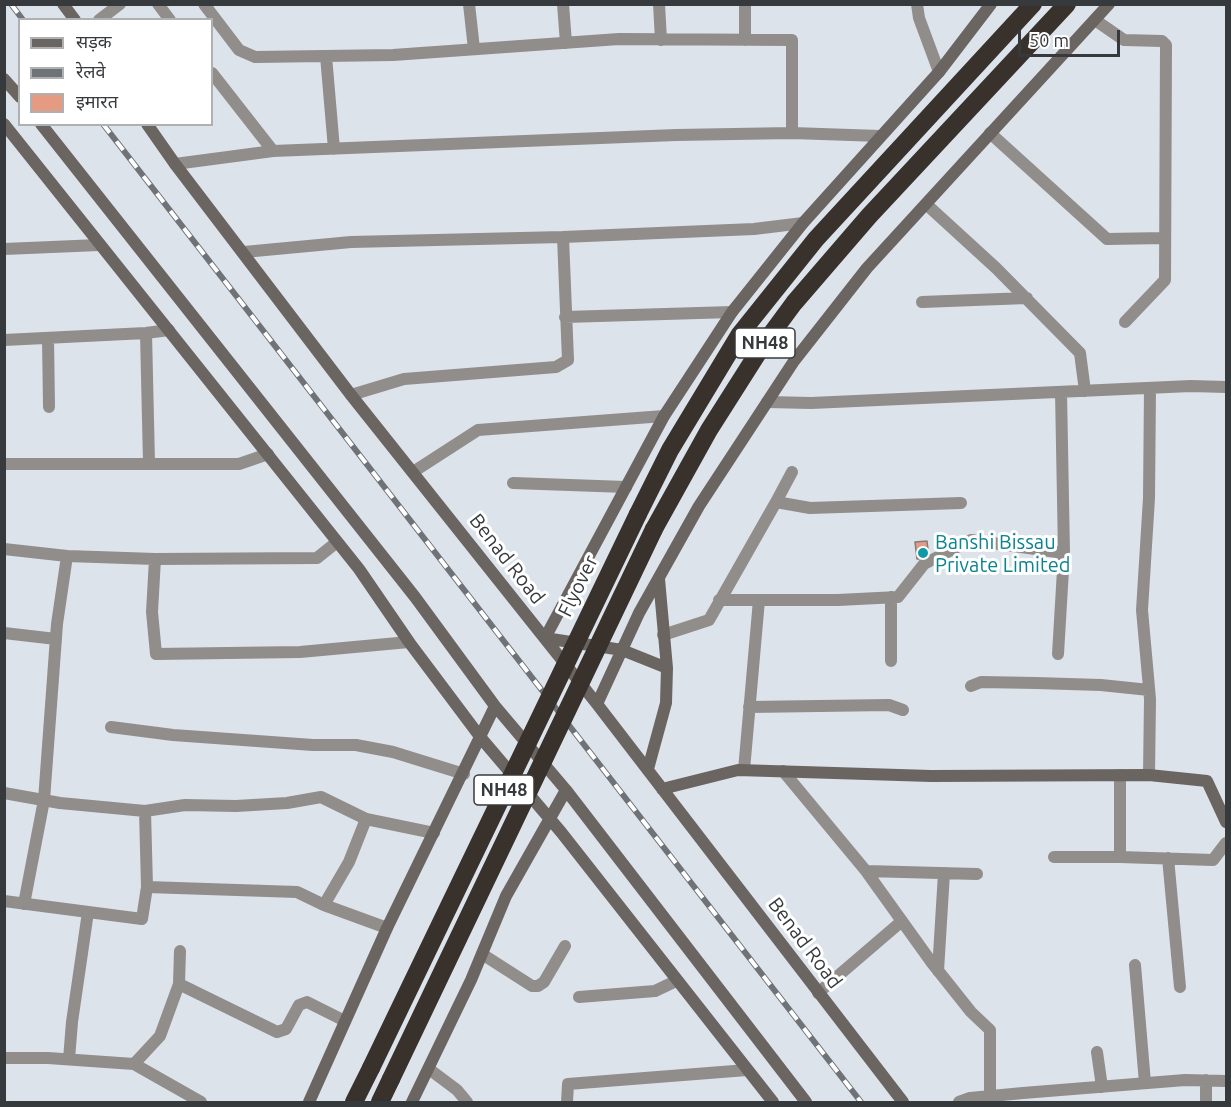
<!DOCTYPE html>
<html>
<head>
<meta charset="utf-8">
<style>
  body { margin:0 }
  #map { position:relative; width:1231px; height:1107px; overflow:hidden; background:#dce3eb; font-family:Ubuntu,"Noto Sans Devanagari",sans-serif }
  canvas { display:block }
  .frame { position:absolute; inset:0; border:6px solid #373a3d; pointer-events:none }
  .legend { position:absolute; left:18px; top:18px; width:195px; height:108px; box-sizing:border-box; background:#fff; border:2px solid #afb0b1; margin:0; padding:8px 10px; list-style:none; font-size:18px; color:#373a3d }
  .legend li { display:flex; align-items:center; gap:12px; height:30px }
  .legend b { width:30px; border:2px solid #afb0b1 }
  .scale { position:absolute; left:1018px; top:30px; width:102px; height:27px; box-sizing:border-box; border:3px solid #373a3d; border-top:0; padding-left:8px; font-size:18px; line-height:21px; white-space:nowrap; color:#373a3d; -webkit-text-stroke:4px #fff; paint-order:stroke }
</style>
</head>
<body>
<div id="map">
<canvas width="1231" height="1107"></canvas>
<div class="frame"></div>
<ul class="legend">
<li><b style="height:8px;background:#6a6560"></b>सड़क</li>
<li><b style="height:8px;background:#6f7378"></b>रेलवे</li>
<li><b style="height:16px;background:#e49b81"></b>इमारत</li>
</ul>
<div class="scale">50 m</div>
</div>
<script>
const context = document.querySelector('canvas').getContext('2d');
context.lineJoin = 'round';
function fill(path, color) {
  context.fillStyle = color;
  context.fill(path, 'evenodd');
}
function shape(rows) {
  const path = new Path2D();
  for (const r of rows) {
    path.moveTo(r[0], r[1]);
    for (let i = 2; i < r.length; i += 2) path.lineTo(r[i], r[i + 1]);
  }
  return path;
}
function stroke(path, color, width, dash) {
  context.strokeStyle = color;
  context.lineWidth = width;
  context.lineCap = dash ? 'butt' : 'round';
  context.setLineDash(dash || []);
  context.stroke(path);
}
function label(font, color, halo, rows, align = 'center') {
  context.font = font + ' Ubuntu,sans-serif';
  context.lineWidth = 6;
  context.setLineDash([]);
  context.textBaseline = 'middle';
  context.strokeStyle = halo;
  context.fillStyle = color;
  for (const [text, x, y, turn = 0] of rows) {
    context.save();
    context.translate(x, y);
    context.rotate((+turn || 0) * Math.PI / 180);
    context.textAlign = isNaN(turn) ? turn : align;
    if (halo) context.strokeText(text, 0, 0);
    context.fillText(text, 0, 0);
    context.restore();
  }
}
const building = shape([
  [927,541,929,558,917,559,915,542,927,541]
]);
fill(building, '#e49b81');
stroke(building, '#857b77', 1.5);
stroke(shape([
  [158,4,170,20],
  [204,4,239,50,255,57,393,55,619,39,792,40,792,133],
  [469,4,474,49],
  [563,4,566,43],
  [659,4,661,40],
  [917,4,919,18,939,72],
  [99,20,120,4],
  [1095,20,1124,40,1162,41,1166,45,1165,280,1125,322],
  [745,40,745,4],
  [326,56,334,149],
  [212,73,273,151],
  [990,133,1107,239,1165,238],
  [175,164,273,151,676,135,792,133,880,136],
  [926,204,996,268,1080,353,1085,391],
  [4,249,99,245],
  [244,252,351,242,563,237,754,229,803,223],
  [922,302,1027,298],
  [565,317,732,312],
  [146,333,149,463],
  [48,338,49,407],
  [4,340,146,333,169,330],
  [351,395,404,379,556,367,568,360,563,237],
  [767,402,811,403,1191,386,1226,387],
  [4,464,239,464,268,454],
  [413,472,478,430,664,416],
  [513,483,626,487],
  [776,502,792,472],
  [337,542,317,558,155,559,152,612,156,654,300,652,409,642],
  [4,549,67,556],
  [891,597,891,661],
  [719,600,838,600,898,597,924,564,971,540,1064,553,1061,392],
  [4,633,56,639],
  [663,635,709,620,776,502,810,508,961,503],
  [1058,654,1064,553],
  [971,686,981,682,1036,683,1101,685,1149,690],
  [749,707,889,705,903,710],
  [111,727,173,735,313,745,356,745,393,752,464,774],
  [744,770,759,600],
  [783,771,866,871,977,874],
  [1120,775,1120,857,1213,860,1226,843],
  [1149,775,1150,699,1142,610,1149,498,1150,388],
  [4,793,60,803,145,811,147,887,142,919,4,901],
  [145,811,185,805,236,806,287,803,321,797,366,819,434,833],
  [1054,857,1120,857],
  [1168,858,1180,987],
  [866,871,932,963,971,1012,990,1030,990,1096],
  [147,887,297,892,324,905,387,928],
  [24,904,44,800,57,624,67,556,155,559],
  [324,905,349,862,366,819],
  [482,954,532,986,538,986,544,982,565,946],
  [1135,965,1145,1083],
  [938,971,944,873],
  [179,984,180,951],
  [818,993,902,921],
  [579,997,655,991,676,981],
  [1097,1052,1102,1087],
  [4,1058,48,1058,134,1064,201,1102],
  [69,1059,72,1022,88,912],
  [134,1064,160,1036,179,984,277,1032,286,1029,299,1005,307,1002,345,1021],
  [429,1069,457,1090,467,1102],
  [1206,1080,1206,1102],
  [567,1102,568,1084,747,1070],
  [959,1102,970,1098,1023,1093,1185,1080,1226,1081]
]), '#918d8a', 12);
stroke(shape([
  [63,4,75,20],
  [4,79,20,97],
  [4,124,359,569,409,642,481,738,561,832,773,1102],
  [41,124,415,597,495,706,566,790,806,1102],
  [147,124,175,164,351,395,597,704,903,1102],
  [545,638,664,416,732,312,803,223,939,72,991,4],
  [545,638,622,650,667,668],
  [597,704,639,613,699,506,794,361,867,268,1109,4],
  [648,769,666,703,667,668,659,579],
  [662,789,738,770,931,776,1149,775,1207,781,1226,822],
  [309,1102,387,928,495,706],
  [412,1102,471,980,506,896,566,790]
]), '#6a6560', 12);
stroke(shape([
  [638,514,670,450,740,334,816,239,1033,4],
  [654,529,709,430,763,345,794,303,869,216,1067,4],
  [354,1102,371,1068],
  [380,1102,391,1079]
]), '#38312c', 18);
const rail = shape([
  [11,4,23,20],
  [103,124,861,1102]
]);
stroke(rail, '#6f7378', 6);
stroke(rail, '#fff', 4, [11]);
stroke(shape([
  [371,1068,638,514],
  [391,1079,654,529]
]), '#38312c', 18);
for (const [x, y, r, color] of [
  [923,553,6,"#0f9aa8"]
]) {
  const dot = new Path2D();
  dot.arc(x, y, r, 0, 2 * Math.PI);
  context.fillStyle = color;
  context.fill(dot);
  stroke(dot, '#fff', 2);
}
for (const [x, y, w] of [
  [765,343,60],
  [504,790,60]
]) {
  const box = new Path2D();
  box.roundRect(x - w / 2, y - 15, w, 30, 4.5);
  context.fillStyle = '#fff';
  context.fill(box);
  stroke(box, '#373a3d', 1.5);
}
label('bold 18px', '#373a3d', null, [
  ["NH48",765,343],
  ["NH48",504,790]
]);
label('20px', '#0d838f', '#fff', [
  ["Banshi Bissau",935,542],
  ["Private Limited",935,565]
], 'left');
label('20px', '#373a3d', '#fff', [
  ["Benad Road",507,559,52],
  ["Flyover",578,586,-64],
  ["Benad Road",805,943,53]
]);
</script>
</body>
</html>
